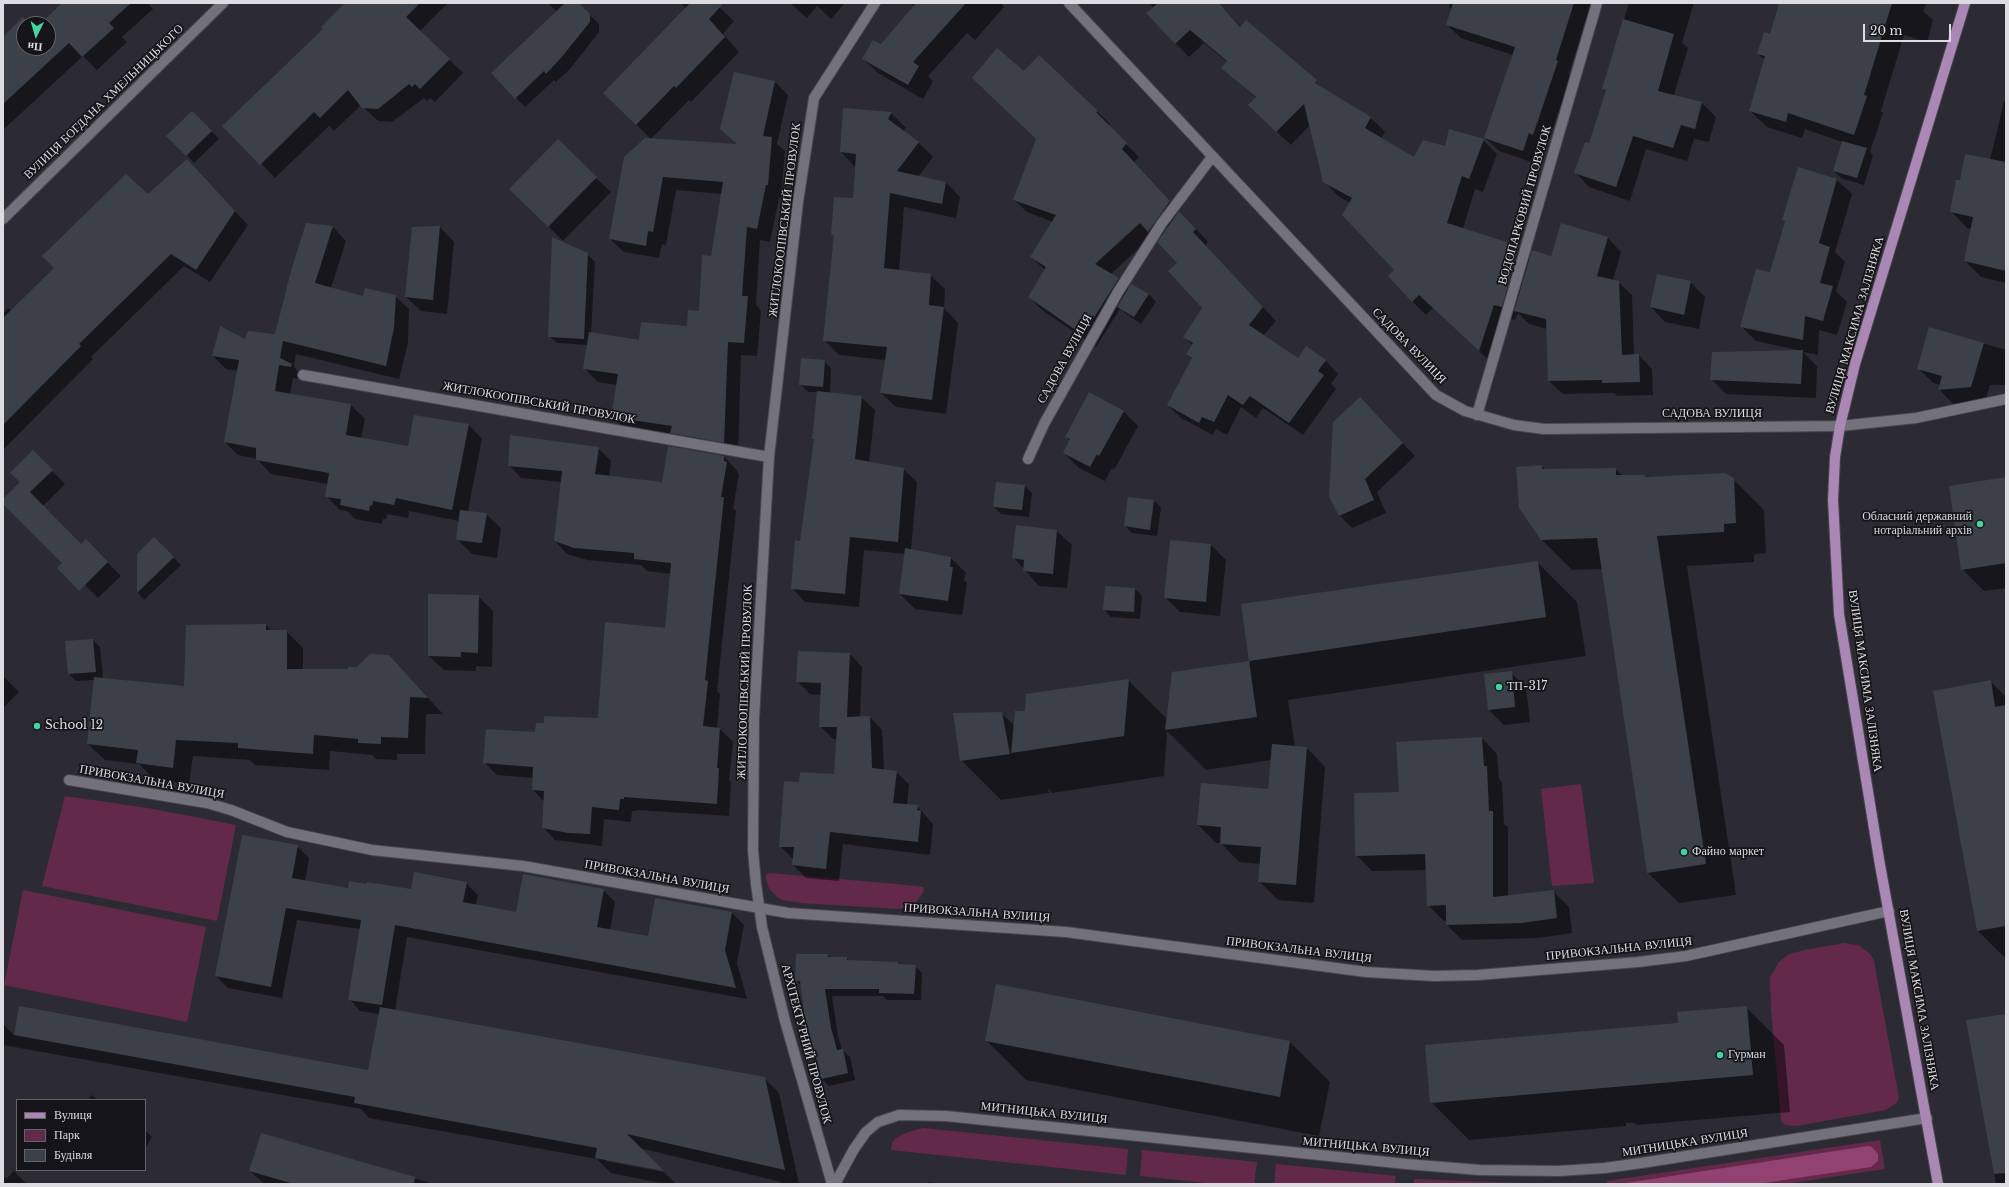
<!DOCTYPE html>
<html>
<head>
<meta charset="utf-8">
<style>
  body { margin:0 }
  #map { position:relative; width:2009px; height:1187px; overflow:hidden; background:#2c2b33; font-family:"Libre Baskerville",serif }
  canvas { display:block }
  .frame { position:absolute; inset:0; border:4px solid #dddce1; pointer-events:none }
  .legend { position:absolute; left:16px; top:1099px; width:130px; height:72px; box-sizing:border-box; background:#151418; border:1px solid #656468; margin:0; padding:5px 7px; list-style:none; font-size:12px; color:#dddce1 }
  .legend li { display:flex; align-items:center; gap:8px; height:20px }
  .legend b { width:20px; border:1px solid #656468 }
  .north { position:absolute; left:16px; top:16px; width:40px; height:40px; box-sizing:border-box; background:#151418; border:1px solid #656468; border-radius:50%; rotate:185deg; font-size:11px; font-weight:700; line-height:16px; text-align:center; color:#dddce1 }
  .north::after { content:''; display:block; margin:auto; width:14px; height:18px; background:#43d4a0; clip-path:polygon(50% 0,100% 100%,50% 72%,0 100%) }
  .scale { position:absolute; left:1863px; top:24px; width:88px; height:18px; box-sizing:border-box; border:2px solid #dddce1; border-top:0; padding-left:5px; font-size:12px; line-height:14px; white-space:nowrap; color:#dddce1; -webkit-text-stroke:3px #151418; paint-order:stroke }
</style>
</head>
<body>
<div id="map">
<canvas width="2009" height="1187"></canvas>
<div class="frame"></div>
<ul class="legend">
<li><b style="height:5px;background:#aa87b4"></b>Вулиця</li>
<li><b style="height:11px;background:#63294b"></b>Парк</li>
<li><b style="height:11px;background:#3c4049"></b>Будівля</li>
</ul>
<div class="north">Пн</div>
<div class="scale">20 m</div>
</div>
<script>
const context = document.querySelector('canvas').getContext('2d');
context.lineJoin = 'round';
function fill(path, color) {
  context.fillStyle = color;
  context.fill(path, 'evenodd');
}
function shape(rows) {
  const path = new Path2D();
  for (const r of rows) {
    path.moveTo(r[0], r[1]);
    for (let i = 2; i < r.length; i += 2) path.lineTo(r[i], r[i + 1]);
  }
  return path;
}
function stroke(path, color, width, dash) {
  context.strokeStyle = color;
  context.lineWidth = width;
  context.lineCap = dash ? 'butt' : 'round';
  context.setLineDash(dash || []);
  context.stroke(path);
}
function label(font, color, halo, rows, align = 'center') {
  context.font = font + ' "Libre Baskerville",serif';
  context.lineWidth = 3.5;
  context.setLineDash([]);
  context.textBaseline = 'middle';
  context.strokeStyle = halo;
  context.fillStyle = color;
  for (const [text, x, y, turn = 0] of rows) {
    context.save();
    context.translate(x, y);
    context.rotate((+turn || 0) * Math.PI / 180);
    context.textAlign = isNaN(turn) ? turn : align;
    if (halo) context.strokeText(text, 0, 0);
    context.fillText(text, 0, 0);
    context.restore();
  }
}
fill(shape([
  [1581,784,1594,883,1552,886,1541,789],
  [65,796,148,808,236,825,217,921,42,886],
  [769,873,897,884,923,887,924,891,916,903,911,907,898,909,801,903,782,900,777,897,769,888,766,880,766,875],
  [23,890,206,927,187,1022,4,985],
  [1845,943,1860,946,1871,955,1874,961,1899,1098,1896,1103,1886,1110,1796,1126,1785,1125,1781,1121,1771,1009,1770,977,1779,962,1789,954,1809,949],
  [923,1128,1128,1149,1126,1175,891,1150,892,1143,896,1138,908,1132],
  [1880,1140,1885,1169,1786,1184,1607,1184,1607,1181],
  [1142,1150,1257,1162,1254,1184,1216,1184,1140,1176],
  [1276,1164,1396,1176,1395,1184,1274,1184],
  [1414,1179,1544,1184,1414,1184]
]), '#63294b');
fill(shape([
  [1868,1146,1872,1147,1878,1154,1878,1161,1871,1167,1757,1184,1619,1184]
]), '#924270');
fill(shape([
  [64,3,148,3,153,9,122,37,127,42,97,70,83,56,3,130,3,38,23,18,29,24,24,24,24,48,48,48,48,24,41,24],
  [346,3,448,3,420,31,463,73,435,102,430,98,427,101,424,98,392,122,378,121,361,105,334,131,329,126,275,178,224,126,324,29],
  [548,3,578,3,599,24,599,32,570,69,556,82,554,80,525,107,492,73,557,12],
  [681,3,715,3,734,21,723,34,739,52,691,102,689,100,651,139,604,93,686,9],
  [790,3,845,3,831,19,817,6,807,18],
  [911,3,1001,3,1004,7,975,40,967,33,928,76,933,81,923,99,878,73,863,59,881,45,914,6],
  [1150,3,1219,3,1241,27,1246,22,1326,91,1371,118,1385,132,1381,138,1415,158,1445,147,1483,140,1497,154,1483,192,1475,189,1463,229,1519,247,1530,259,1551,258,1561,225,1608,238,1621,252,1613,280,1618,282,1632,295,1634,355,1639,355,1652,369,1653,395,1617,396,1614,393,1563,394,1549,381,1547,329,1529,324,1518,313,1515,320,1507,318,1493,364,1433,308,1426,315,1412,301,1396,270,1350,203,1338,196,1324,181,1310,125,1291,145,1263,119,1256,98,1223,68,1227,62,1204,43,1189,57,1175,43],
  [1450,3,1591,3,1569,74,1571,76,1546,148,1543,146,1537,164,1499,151,1485,138,1513,55,1461,38,1447,25,1452,10,1449,7],
  [1629,3,1694,3,1682,43,1688,48,1674,95,1702,103,1716,117,1709,142,1694,139,1687,161,1646,149,1630,201,1589,187,1576,173,1589,144,1607,92,1603,89],
  [1779,3,1926,4,1923,11,1933,20,1927,42,1904,35,1881,111,1883,113,1870,152,1873,156,1864,185,1841,178,1834,171,1842,142,1805,129,1802,138,1767,127,1750,111,1765,60,1758,54,1770,35],
  [1024,72,1097,111,1110,124,1108,126,1139,157,1134,162,1208,242,1205,246,1276,321,1263,336,1298,360,1326,361,1338,374,1331,384,1336,389,1303,435,1263,408,1256,418,1241,407,1227,435,1216,429,1213,435,1181,418,1168,405,1192,359,1188,354,1193,346,1185,337,1203,308,1178,263,1153,235,1111,274,1119,278,1129,289,1149,294,1156,302,1141,324,1120,309,1096,347,1042,310,1029,297,1045,270,1031,257,1053,222,1027,212,1014,200,1037,140],
  [775,82,788,95,777,144,785,151,781,198,779,198,770,242,760,240,756,305,761,311,757,356,741,355,738,455,626,430,613,417,617,385,598,382,584,368,588,345,557,343,549,336,587,254,595,262,591,334,640,341,688,327,700,312,711,257,722,194,676,190,666,245,662,244,659,258,624,252,610,239,625,158,739,145],
  [2004,101,2006,101,2006,283,1981,277,1965,261,1971,229,1967,228,1951,211,1961,182,1990,160],
  [844,109,891,113,906,128,903,132,918,142,933,157,918,177,946,182,960,197,956,218,904,207,899,271,930,275,945,289,944,308,958,323,946,414,896,407,881,393,886,360,839,355,824,340,835,236,832,234,854,199,855,167,841,152],
  [192,112,219,139,194,163,168,136],
  [1798,168,1837,180,1852,194,1835,252,1845,262,1836,291,1847,302,1837,335,1819,330,1818,355,1803,352,1817,366,1816,398,1726,394,1711,379,1797,350,1756,341,1741,326,1770,274,1785,222,1783,220],
  [199,173,248,225,210,282,184,266,91,357,93,359,3,450,3,313,8,308,12,311,148,195],
  [596,178,611,192,563,241,545,223],
  [333,227,346,241,331,288,364,297,395,296,409,309,408,342,399,379,296,354,294,367,305,378,305,380,293,378,290,395,351,405,365,419,361,439,409,447,415,416,469,425,482,439,468,511,486,514,501,528,497,558,472,554,457,539,459,521,409,511,408,518,387,514,386,519,383,519,382,524,355,519,347,511,340,510,326,496,328,484,271,474,257,459,238,455,225,442,238,371,226,369,213,356,245,341,275,335],
  [440,227,454,242,447,314,421,311,406,297],
  [1690,282,1705,297,1699,329,1665,322,1651,307],
  [1930,328,2006,350,2006,385,1990,385,1985,402,1953,404,1939,389,1940,385,1933,383,1918,368],
  [824,361,831,368,830,393,861,397,875,410,869,463,903,469,917,482,911,550,951,558,966,573,964,580,967,583,962,615,915,609,900,594,906,554,864,550,859,607,805,602,792,588,801,542,815,440,813,439,818,392,808,392,800,384],
  [1123,411,1138,426,1114,470,1112,468,1105,481,1079,468,1064,453,1070,441,1066,437],
  [1372,411,1415,456,1377,492,1386,513,1352,528,1339,515],
  [598,448,611,461,609,477,663,483,724,457,736,469,739,475,733,508,736,511,717,691,720,694,717,729,720,729,733,742,729,780,731,782,729,816,637,810,636,811,632,811,631,822,604,819,602,846,555,840,543,827,544,801,533,790,534,778,497,775,484,762,536,733,599,719,666,629,671,574,647,571,641,565,587,560,567,554,555,541,562,482,521,478,509,465],
  [33,452,65,484,43,506,81,545,86,541,121,576,98,598,3,503,3,500,21,482],
  [1541,466,1546,470,1615,469,1623,476,1733,479,1764,510,1766,553,1754,554,1754,562,1687,566,1736,895,1679,903,1648,873,1603,569,1572,570,1542,540],
  [2006,478,2006,588,1984,591,1962,569],
  [1025,486,1032,493,1029,517,1001,514,994,507],
  [1154,500,1161,508,1157,536,1132,533,1125,526],
  [1057,531,1072,545,1067,588,1039,586,1014,558],
  [154,538,181,565,144,600,138,593,138,554],
  [1211,545,1226,560,1220,616,1180,612,1165,597],
  [1537,562,1577,602,1586,656,1288,700,1295,747,1307,748,1325,767,1314,903,1278,900,1259,881,1261,864,1239,862,1221,843,1216,843,1198,825,1268,790,1271,760,1206,770,1167,731,1164,776,1052,793,1048,789,1049,793,1001,800,961,760,1001,713,1015,726,1026,712,1128,680,1167,719,1173,673,1250,662,1242,605],
  [1135,589,1142,596,1140,619,1111,617,1104,610],
  [478,596,493,611,492,667,476,666,476,671,444,670,429,656],
  [266,625,272,631,286,631,303,648,303,670,349,670,389,656,443,714,426,714,425,754,397,754,397,760,376,759,372,755,330,751,329,770,255,765,250,760,193,756,189,784,154,779,139,764,105,760,88,744,94,680,76,681,69,674,93,640,100,647,103,678,185,687,187,626],
  [850,654,862,667,860,717,870,717,882,730,884,770,896,772,909,784,907,805,917,806,933,824,930,855,843,844,839,881,806,878,793,865,793,859,780,846,800,783,835,776,837,739,833,739,820,726,822,695,810,694,797,681],
  [1511,673,1526,687,1530,722,1504,725,1489,710],
  [3,676,19,692,3,708],
  [1990,681,2006,697,2006,959,1978,931],
  [1482,738,1497,754,1499,779,1502,782,1504,824,1508,827,1508,896,1553,891,1569,907,1572,933,1538,938,1462,940,1447,925,1447,921,1444,921,1428,905,1426,870,1372,871,1356,855,1400,793],
  [297,846,309,858,305,882,349,889,412,890,466,883,478,895,476,905,517,913,603,890,615,902,610,930,649,937,732,913,744,925,737,963,747,999,407,937,395,1011,764,1078,779,1093,799,1184,779,1184,782,1182,639,1148,606,1159,606,1161,664,1172,676,1184,666,1184,611,1173,597,1159,369,1118,361,1109,3,1045,3,1024,15,1036,20,1008,369,1071,379,1014,360,1011,349,999,360,929,297,920,282,998,228,988,216,976],
  [828,955,830,958,847,958,850,961,898,963,900,965,915,966,922,973,921,1000,887,1000,883,996,832,996,838,1036,842,1050,850,1057,855,1080,829,1086,822,1079,818,1058,815,1055,802,987,796,980],
  [1746,1007,1784,1045,1790,1112,1637,1125,1634,1123,1626,1123,1626,1126,1469,1140,1431,1102,1679,1024],
  [2006,1015,2006,1184,1996,1184,1968,1021],
  [986,1040,1290,1042,1330,1082,1319,1136,1026,1080],
  [91,1095,99,1100,88,1100],
  [145,1130,152,1137,145,1149],
  [261,1134,434,1184,264,1184,250,1171],
  [14,1171,27,1184,3,1184,3,1176,6,1179],
  [928,1182,950,1184,927,1184]
]), '#0007');
fill(shape([
  [62,3,131,3,109,23,114,28,82,57,69,43,3,104,3,37,23,17,30,24,24,24,24,48,48,48,48,24,40,24],
  [345,3,420,3,406,17,450,59,420,89,415,84,412,87,409,84,378,109,362,108,348,90,320,118,314,112,260,165,222,126,323,29,321,27],
  [565,3,579,3,590,14,590,22,560,59,546,74,544,71,515,99,491,73],
  [690,3,724,3,709,19,725,37,676,88,674,86,636,125,603,93],
  [916,3,966,3,913,62,919,66,908,85,862,59,873,40,881,44],
  [1158,3,1219,3,1240,27,1246,20,1317,80,1315,83,1371,117,1365,128,1414,157,1423,140,1445,146,1449,129,1484,139,1469,179,1462,176,1447,223,1519,246,1502,307,1494,305,1479,351,1419,295,1412,302,1388,276,1394,270,1342,215,1352,198,1323,182,1304,104,1276,132,1248,105,1256,97,1221,68,1227,61,1190,30,1175,44,1146,13],
  [1453,3,1574,3,1556,60,1558,61,1533,135,1529,133,1523,151,1484,138,1515,47,1446,25],
  [1779,3,1892,3,1864,95,1867,96,1854,135,1788,113,1786,122,1749,111,1765,56,1757,54,1764,32,1770,34],
  [1623,19,1674,34,1658,91,1702,102,1695,129,1681,125,1673,148,1633,136,1616,187,1574,173,1585,142,1589,143,1606,90,1602,89],
  [997,48,1024,71,1039,55,1098,111,1096,112,1127,143,1122,149,1170,201,1148,232,1140,223,1095,264,1119,278,1083,335,1028,297,1046,267,1030,257,1056,215,1013,200,1036,139,972,78],
  [734,72,775,81,763,136,772,137,768,185,766,185,757,229,747,227,742,296,748,296,744,343,728,342,724,443,670,433,672,426,611,417,618,374,583,369,589,332,639,340,641,322,687,326,688,310,699,311,702,255,711,256,723,182,663,177,653,232,648,231,646,246,609,239,624,157,645,138,737,144,720,129],
  [843,108,892,112,888,119,919,142,897,171,946,182,942,204,890,193,884,268,931,274,929,305,944,307,932,400,880,393,887,347,823,341,834,235,831,235,834,197,853,198,856,154,840,152],
  [192,111,212,131,186,156,166,136],
  [558,139,597,177,548,227,509,189],
  [1842,141,1867,148,1857,178,1833,171],
  [1965,154,2006,162,2006,271,1964,261,1973,217,1950,212,1956,180,1960,180],
  [187,159,235,211,196,270,171,254,79,344,81,346,3,425,3,318,54,268,42,256,126,174,148,194],
  [1798,167,1837,179,1819,243,1830,247,1820,283,1833,286,1823,321,1805,316,1803,340,1740,327,1756,269,1770,272,1785,221,1782,220],
  [1179,211,1196,229,1193,232,1263,307,1249,325,1298,358,1306,346,1326,360,1318,371,1324,375,1289,423,1250,396,1243,405,1228,395,1214,422,1202,417,1199,423,1167,405,1192,358,1186,354,1193,343,1183,337,1202,308,1168,271,1177,263,1157,242],
  [306,223,333,226,315,283,363,296,365,288,396,295,394,328,386,366,283,341,280,358,292,364,291,367,279,365,275,391,351,404,346,435,408,446,414,415,469,424,452,510,396,498,394,505,373,501,372,506,370,505,369,511,340,505,341,499,325,497,329,473,256,460,256,448,224,442,239,360,212,356,220,326,245,339,248,331,275,334,291,271],
  [1561,223,1608,237,1597,276,1619,281,1622,355,1639,354,1640,382,1602,383,1602,380,1548,381,1546,319,1514,311,1532,250,1551,256],
  [440,226,433,300,405,297,412,227],
  [552,237,588,253,584,339,548,337],
  [1657,274,1691,281,1684,315,1650,307],
  [1131,284,1149,294,1134,317,1117,307],
  [1929,327,1984,343,1971,387,1938,390,1942,376,1917,369],
  [1803,350,1801,384,1710,380,1712,352],
  [801,358,825,360,823,387,799,385],
  [817,391,862,396,855,459,904,468,898,542,850,537,845,594,791,589,795,540,800,541,814,439,812,439],
  [1089,392,1124,411,1099,456,1097,454,1090,467,1063,453,1070,439,1065,437],
  [1360,397,1403,443,1365,479,1374,500,1339,516,1329,496,1333,422],
  [510,435,599,447,595,474,662,482,668,446,724,456,724,461,727,462,721,497,724,497,705,680,708,681,703,726,720,728,717,768,719,768,717,804,624,797,624,799,620,799,619,810,592,807,590,834,568,833,542,828,544,791,532,790,533,767,483,763,486,729,535,732,536,723,544,723,544,716,598,718,605,622,665,628,671,563,634,559,634,553,574,548,554,541,562,471,508,466],
  [33,450,53,470,30,492,81,544,86,539,108,562,79,591,57,568,62,563,3,504,3,499,20,482,10,473],
  [1542,465,1542,469,1616,468,1616,475,1645,475,1645,477,1725,473,1734,478,1736,523,1724,524,1724,532,1657,536,1706,864,1647,873,1597,538,1541,540,1519,508,1516,467],
  [2006,477,2006,563,1961,570,1949,486],
  [996,482,1025,485,1022,510,993,507],
  [1128,497,1154,500,1150,530,1124,526],
  [460,510,487,513,482,543,456,540],
  [1016,525,1057,530,1053,574,1023,571,1024,560,1012,558],
  [154,537,174,557,137,593,137,554],
  [1170,540,1211,544,1206,602,1164,598],
  [905,548,951,557,950,567,953,567,948,601,899,594],
  [1538,561,1546,617,1249,661,1241,604],
  [1105,586,1135,588,1134,612,1103,610],
  [428,594,479,595,478,653,461,652,461,657,428,656],
  [266,624,266,630,287,630,287,669,348,669,348,667,357,667,370,654,389,655,428,698,410,697,408,738,381,737,381,744,358,743,358,739,314,735,313,754,238,748,238,743,176,740,173,768,136,763,138,750,87,744,94,677,184,686,186,625],
  [93,639,96,672,68,674,65,641],
  [798,651,850,653,847,717,870,716,872,768,897,771,893,803,918,805,917,810,921,811,918,842,830,832,826,869,792,865,794,847,779,847,784,781,799,782,800,772,834,774,837,727,819,727,821,683,796,682],
  [1249,661,1257,717,1165,730,1172,672],
  [1512,671,1515,707,1488,710,1484,674],
  [1129,679,1124,736,1011,753,1015,711,1025,711,1026,694],
  [1991,680,1995,707,2006,705,2006,926,1977,931,1933,691],
  [1002,712,1010,754,960,761,953,713],
  [1482,737,1484,766,1487,766,1489,811,1493,811,1493,897,1554,890,1557,918,1522,923,1446,925,1446,905,1427,906,1425,854,1355,856,1354,793,1399,792,1396,742],
  [1272,744,1307,747,1296,885,1258,882,1261,847,1220,844,1221,827,1197,825,1201,783,1268,789],
  [242,835,298,845,292,878,348,888,349,881,366,884,367,882,411,889,414,872,467,882,463,902,516,912,523,874,604,889,597,927,648,936,655,898,732,912,725,950,736,988,395,925,382,1005,348,1000,361,920,286,908,271,987,215,976],
  [796,954,828,954,828,957,847,957,847,960,898,962,898,964,916,965,914,994,879,993,879,989,825,989,831,1028,837,1050,843,1049,848,1073,821,1079,816,1055,814,1055,806,1027,800,981,795,981],
  [996,984,1290,1041,1280,1097,985,1041],
  [19,1006,368,1070,380,1007,765,1077,785,1170,627,1134,664,1171,595,1158,597,1148,354,1103,355,1097,14,1035],
  [1747,1006,1753,1075,1430,1103,1425,1045,1678,1023,1677,1012],
  [2006,1014,2006,1173,1994,1174,1966,1020],
  [261,1133,415,1177,414,1184,294,1184,249,1171]
]), '#3c4049');
const minor = shape([
  [1069,3,1436,395,1465,411,1514,425,1544,429,1840,426,1916,418,2006,399],
  [3,219,223,3],
  [303,375,769,457],
  [1477,415,1597,3],
  [1028,459,1044,424,1118,292,1162,223,1212,157],
  [69,780,207,803,231,810,287,832,372,850,523,866,788,913,1066,932,1366,972,1434,976,1478,975,1638,962,1686,956,1889,911],
  [832,1184,785,1021,762,927,756,884,753,850,754,718,769,457,798,202,814,98,875,3],
  [835,1184,854,1149,866,1132,878,1122,899,1115,946,1116,1406,1164,1480,1170,1558,1171,1605,1168,1648,1162,1927,1118]
]);
const major = shape([
  [1938,1184,1880,865,1839,614,1833,500,1835,457,1840,426,1855,364,1965,3]
]);
stroke(minor, '#49474e', 12);
stroke(major, '#49474e', 12);
stroke(minor, '#73717b', 10);
stroke(major, '#aa87b4', 10);
for (const [x, y, r, color] of [
  [1980,524,4,"#43d4a0"],
  [1499,687,4,"#43d4a0"],
  [37,726,4,"#43d4a0"],
  [1684,852,4,"#43d4a0"],
  [1720,1055,4,"#43d4a0"]
]) {
  const dot = new Path2D();
  dot.arc(x, y, r, 0, 2 * Math.PI);
  context.fillStyle = color;
  context.fill(dot);
  stroke(dot, '#151418', 1.5);
}
label('12px', '#dddce1', '#151418', [
  ["ВУЛИЦЯ БОГДАНА ХМЕЛЬНИЦЬКОГО",104,102,-44],
  ["ВОДОПАРКОВИЙ ПРОВУЛОК",1525,205,-74],
  ["ЖИТЛОКООПІВСЬКИЙ ПРОВУЛОК",785,220,-83],
  ["ВУЛИЦЯ МАКСИМА ЗАЛІЗНЯКА",1855,325,-74],
  ["САДОВА ВУЛИЦЯ",1409,346,46],
  ["САДОВА ВУЛИЦЯ",1065,359,-61],
  ["ЖИТЛОКООПІВСЬКИЙ ПРОВУЛОК",539,403,10],
  ["САДОВА ВУЛИЦЯ",1712,414],
  ["ВУЛИЦЯ МАКСИМА ЗАЛІЗНЯКА",1865,681,82],
  ["ЖИТЛОКООПІВСЬКИЙ ПРОВУЛОК",745,682,-88],
  ["ПРИВОКЗАЛЬНА ВУЛИЦЯ",152,782,10],
  ["ПРИВОКЗАЛЬНА ВУЛИЦЯ",657,877,10],
  ["ПРИВОКЗАЛЬНА ВУЛИЦЯ",977,913,4],
  ["ПРИВОКЗАЛЬНА ВУЛИЦЯ",1619,949,-6],
  ["ПРИВОКЗАЛЬНА ВУЛИЦЯ",1299,950,7],
  ["ВУЛИЦЯ МАКСИМА ЗАЛІЗНЯКА",1919,1000,80],
  ["АРХІТЕКТУРНИЙ ПРОВУЛОК",806,1044,75],
  ["МИТНИЦЬКА ВУЛИЦЯ",1044,1113,6],
  ["МИТНИЦЬКА ВУЛИЦЯ",1685,1143,-9],
  ["МИТНИЦЬКА ВУЛИЦЯ",1366,1147,5]
]);
label('12px', '#dddce1', '#151418', [
  ["Обласний державний",1972,517,"right"],
  ["нотаріальний архів",1972,531,"right"],
  ["ТП-317",1507,687],
  ["School 12",45,726],
  ["Файно маркет",1692,852],
  ["Гурман",1728,1055]
], 'left');
</script>
</body>
</html>
